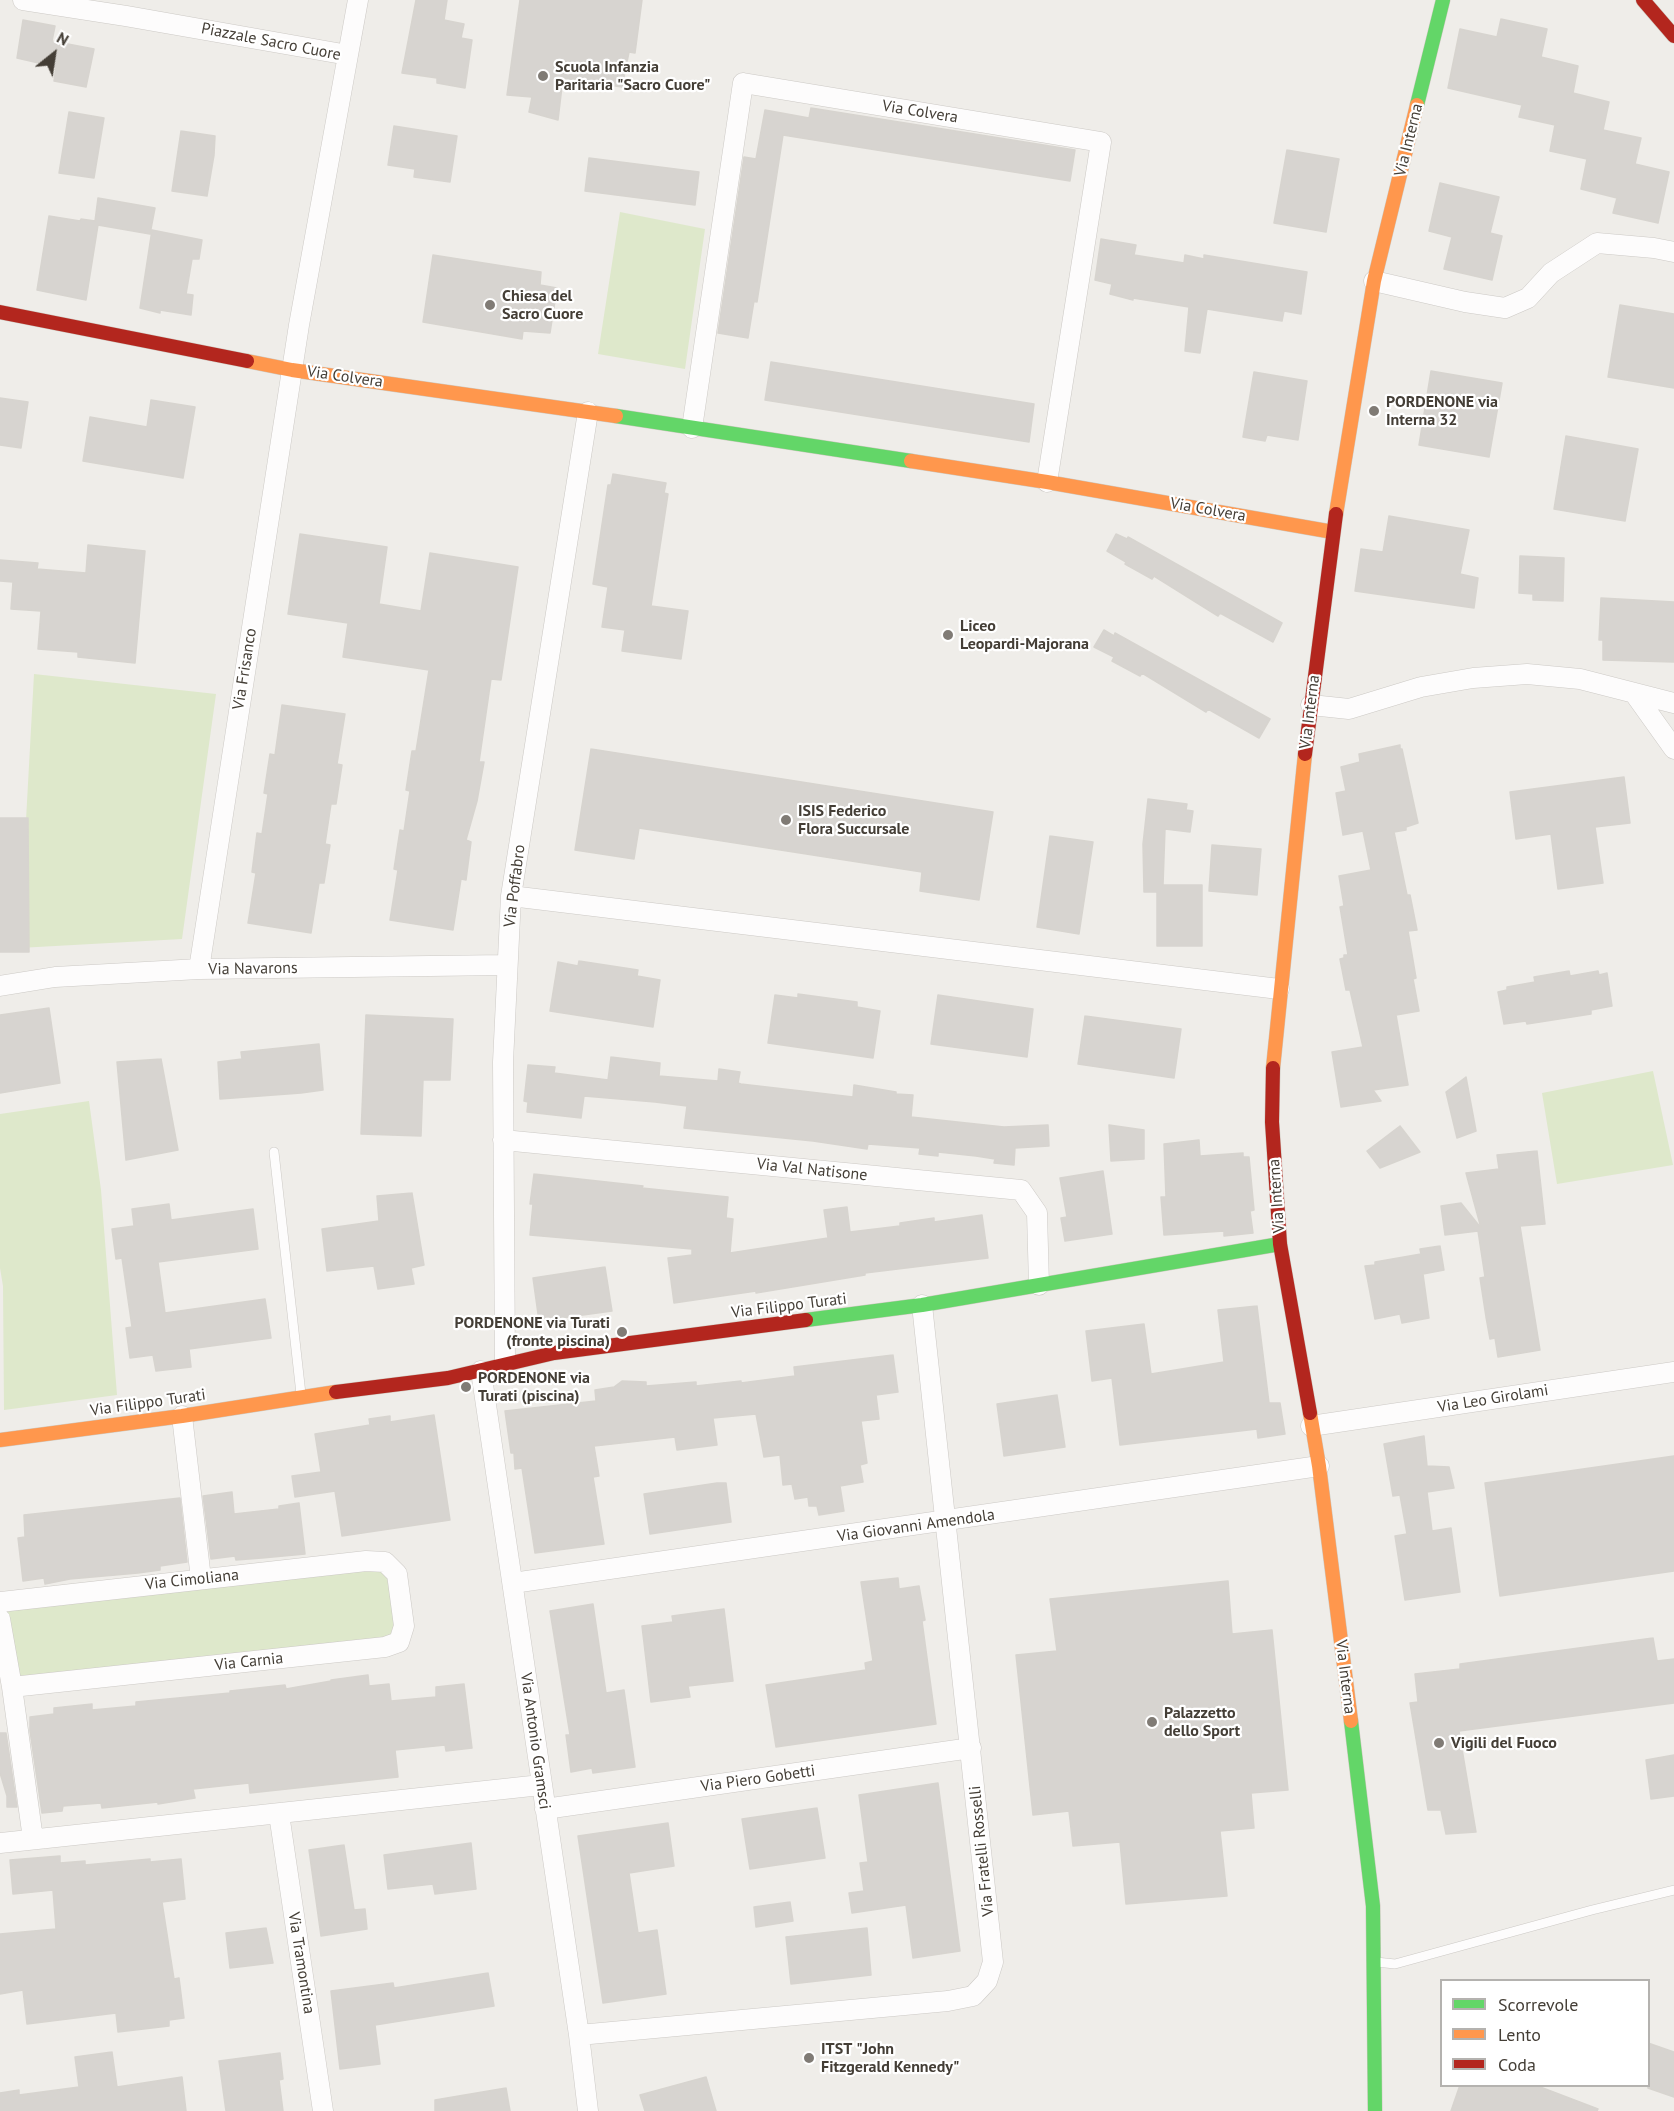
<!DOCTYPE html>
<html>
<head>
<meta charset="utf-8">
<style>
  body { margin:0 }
  #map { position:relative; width:1674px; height:2111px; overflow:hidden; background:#efede9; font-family:"PT Sans",sans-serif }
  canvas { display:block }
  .legend { position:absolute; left:1440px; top:1979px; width:210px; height:108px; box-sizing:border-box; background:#fff; border:2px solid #b4b2af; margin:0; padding:8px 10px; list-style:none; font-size:18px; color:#443e36 }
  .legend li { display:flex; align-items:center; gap:12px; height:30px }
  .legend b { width:30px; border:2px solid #b4b2af }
  .north { position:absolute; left:24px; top:24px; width:60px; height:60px; -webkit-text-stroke:4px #fff; paint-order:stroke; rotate:30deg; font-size:16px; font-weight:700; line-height:24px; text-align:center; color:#443e36 }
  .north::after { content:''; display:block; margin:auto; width:21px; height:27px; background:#443e36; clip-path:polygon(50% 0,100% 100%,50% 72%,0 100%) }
</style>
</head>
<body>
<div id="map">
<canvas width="1674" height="2111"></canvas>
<ul class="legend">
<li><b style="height:8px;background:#63d668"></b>Scorrevole</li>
<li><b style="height:8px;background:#ff974d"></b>Lento</li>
<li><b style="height:8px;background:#b3261e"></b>Coda</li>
</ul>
<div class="north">N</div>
</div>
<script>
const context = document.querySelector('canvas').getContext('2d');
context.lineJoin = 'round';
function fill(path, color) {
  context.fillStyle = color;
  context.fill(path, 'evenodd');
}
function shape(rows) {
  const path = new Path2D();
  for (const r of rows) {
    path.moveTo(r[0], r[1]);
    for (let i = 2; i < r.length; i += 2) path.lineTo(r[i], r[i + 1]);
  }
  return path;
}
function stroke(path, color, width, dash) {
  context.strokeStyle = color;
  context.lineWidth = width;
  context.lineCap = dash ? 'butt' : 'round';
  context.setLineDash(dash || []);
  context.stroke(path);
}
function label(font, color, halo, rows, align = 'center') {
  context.font = font + ' "PT Sans",sans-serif';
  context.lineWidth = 4.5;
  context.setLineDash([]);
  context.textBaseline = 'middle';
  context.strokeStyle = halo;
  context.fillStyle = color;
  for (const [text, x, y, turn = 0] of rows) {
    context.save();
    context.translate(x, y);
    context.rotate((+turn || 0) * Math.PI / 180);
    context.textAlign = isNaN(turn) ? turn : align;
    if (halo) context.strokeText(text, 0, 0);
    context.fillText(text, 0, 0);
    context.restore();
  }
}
fill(shape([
  [620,212,705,229,685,369,598,354],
  [34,674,216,694,182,939,19,948],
  [1653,1071,1673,1165,1557,1184,1542,1093],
  [89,1101,101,1190,117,1395,4,1410,3,1286,0,1268,0,1114],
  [366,1561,397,1574,399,1642,12,1687,0,1602]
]), '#dee8cb');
const building = shape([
  [416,0,447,0,444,20,464,24,461,38,472,40,465,88,437,83,437,78,402,73,416,0],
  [520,0,642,0,635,53,629,52,622,87,563,78,558,120,529,112,532,97,507,95,520,0],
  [1501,19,1547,29,1541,57,1578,66,1573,93,1609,102,1603,130,1641,138,1635,164,1669,172,1658,223,1613,213,1617,198,1581,189,1587,159,1550,151,1555,125,1519,117,1522,105,1448,88,1460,29,1497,37,1501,19],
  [23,20,55,26,52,41,94,49,86,87,54,81,56,67,17,58,23,20],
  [811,108,1075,150,1070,181,783,135,757,302,754,301,748,338,718,333,744,157,756,159,765,110,809,118,811,108],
  [69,112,104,118,94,178,59,173,69,112],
  [394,126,457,136,450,182,414,177,415,169,388,165,394,126],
  [181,131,215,136,214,155,207,196,172,191,181,131],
  [1287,150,1339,159,1326,232,1274,223,1287,150],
  [589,158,699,172,695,205,585,191,589,158],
  [1440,183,1499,197,1490,233,1502,236,1492,280,1444,269,1452,237,1429,231,1440,183],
  [98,198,155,208,150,234,98,225,86,300,37,290,49,216,80,221,81,219,95,221,98,198],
  [152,230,202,240,199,259,192,259,186,294,193,295,191,315,160,310,160,313,140,308,152,230],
  [1101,239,1136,245,1134,255,1184,263,1185,255,1204,259,1204,255,1307,272,1301,314,1284,311,1282,321,1207,309,1200,353,1185,351,1189,307,1133,298,1133,300,1110,294,1112,284,1095,280,1101,239],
  [433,255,541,272,540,285,557,288,550,333,523,331,522,339,423,322,433,255],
  [1620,305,1674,314,1674,388,1608,377,1620,305],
  [771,362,1034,404,1029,442,765,400,771,362],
  [1431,371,1502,383,1489,457,1419,445,1431,371],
  [1254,372,1307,381,1298,440,1267,435,1265,441,1243,437,1254,372],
  [0,398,28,402,21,448,0,445,0,398],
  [151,400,195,407,183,478,83,461,90,417,147,427,151,400],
  [1566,436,1638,449,1625,521,1554,509,1566,436],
  [613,474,666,483,664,493,668,494,651,606,688,611,681,659,622,651,625,630,602,627,608,587,593,584,608,485,611,485,613,474],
  [1389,516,1469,530,1460,574,1478,578,1474,608,1355,591,1361,549,1383,552,1389,516],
  [300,534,387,547,379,604,421,611,430,553,518,567,501,680,491,679,479,762,484,762,477,801,466,840,471,842,466,880,461,879,453,930,390,920,398,870,394,869,400,830,404,831,410,791,406,790,412,751,416,751,429,670,343,657,348,623,288,614,300,534],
  [1116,534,1127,539,1128,537,1282,623,1273,642,1220,613,1218,616,1154,576,1152,579,1125,564,1126,562,1107,551,1116,534],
  [88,545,145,551,135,663,78,657,78,652,38,649,41,611,11,609,13,582,0,581,0,560,38,563,37,569,86,573,88,545],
  [1520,556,1564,558,1563,601,1533,600,1533,594,1519,593,1520,556],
  [1601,598,1674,602,1674,662,1603,660,1603,640,1599,640,1601,598],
  [1104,630,1114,636,1115,633,1270,719,1259,738,1208,709,1206,712,1142,673,1140,676,1112,661,1114,657,1094,647,1104,630],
  [282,705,345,714,337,764,342,765,336,804,331,804,325,844,330,845,324,883,319,883,311,933,248,923,256,873,252,872,257,833,262,834,268,794,264,793,270,754,275,755,282,705],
  [1400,745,1400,749,1402,749,1418,823,1406,827,1406,830,1394,832,1407,895,1410,895,1417,930,1408,931,1416,978,1413,979,1419,1011,1396,1015,1408,1085,1373,1090,1381,1101,1341,1107,1332,1052,1363,1047,1350,990,1346,990,1340,959,1344,958,1344,955,1348,955,1340,907,1344,906,1339,876,1371,870,1363,831,1343,835,1336,793,1346,791,1341,767,1360,762,1359,754,1400,745],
  [591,749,993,812,979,900,920,891,922,872,639,828,634,859,575,850,591,749],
  [1624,777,1630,823,1595,827,1603,883,1558,889,1551,834,1516,839,1510,792,1624,777],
  [1148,799,1187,804,1186,810,1193,811,1190,832,1165,829,1163,885,1202,885,1202,946,1157,946,1157,892,1144,892,1143,844,1148,799],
  [0,818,28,818,29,952,0,952,0,818],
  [1050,836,1093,842,1079,934,1037,927,1050,836],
  [1212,845,1261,849,1257,895,1209,891,1212,845],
  [579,961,638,970,637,976,660,980,653,1027,550,1011,558,962,578,966,579,961],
  [1569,971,1570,976,1598,971,1599,975,1607,973,1612,1006,1591,1010,1591,1014,1527,1024,1526,1021,1504,1024,1498,992,1507,990,1507,987,1535,982,1534,977,1569,971],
  [798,994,857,1002,857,1007,880,1011,873,1058,768,1043,775,995,798,998,798,994],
  [938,995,1033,1009,1027,1057,931,1044,938,995],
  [49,1008,60,1083,0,1093,0,1015,49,1008],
  [366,1015,453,1019,450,1080,423,1080,421,1136,361,1134,366,1015],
  [1085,1016,1181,1029,1174,1078,1078,1064,1085,1016],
  [319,1044,323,1090,301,1093,220,1099,218,1062,242,1059,241,1052,319,1044],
  [611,1057,660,1063,659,1076,718,1081,719,1069,740,1072,738,1083,741,1084,853,1097,854,1085,896,1092,896,1094,913,1095,911,1117,1004,1127,1048,1125,1049,1146,1015,1148,1014,1165,994,1163,995,1159,976,1156,938,1152,938,1156,919,1154,920,1148,868,1144,867,1149,813,1141,684,1128,687,1106,655,1102,584,1096,581,1118,527,1112,528,1102,524,1101,528,1065,555,1067,554,1073,608,1080,611,1057],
  [161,1059,178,1150,126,1160,117,1062,161,1059],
  [1466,1077,1476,1131,1457,1138,1446,1092,1466,1077],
  [1109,1125,1144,1130,1144,1159,1111,1161,1109,1125],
  [1400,1126,1420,1152,1380,1168,1367,1151,1400,1126],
  [1199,1140,1200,1156,1243,1153,1243,1157,1249,1157,1254,1210,1250,1211,1253,1233,1224,1236,1224,1231,1164,1235,1161,1197,1166,1197,1164,1144,1199,1140],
  [1537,1151,1545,1224,1520,1226,1540,1350,1498,1357,1495,1338,1490,1339,1486,1317,1480,1278,1485,1277,1478,1231,1445,1235,1441,1206,1461,1203,1481,1228,1466,1173,1499,1169,1497,1155,1537,1151],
  [1103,1171,1112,1234,1065,1241,1061,1218,1067,1217,1060,1178,1103,1171],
  [534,1174,643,1186,642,1188,728,1197,726,1218,733,1219,730,1253,828,1238,824,1210,847,1207,850,1232,900,1226,900,1223,934,1218,934,1222,982,1215,988,1258,865,1273,865,1275,756,1293,756,1291,674,1303,668,1258,692,1255,692,1249,530,1235,533,1204,530,1204,534,1174],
  [412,1193,424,1265,411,1268,414,1284,378,1289,374,1266,327,1271,322,1229,379,1221,377,1196,412,1193],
  [169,1204,171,1220,253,1209,258,1249,158,1262,165,1313,265,1299,271,1338,189,1349,191,1367,156,1371,153,1355,130,1358,126,1328,132,1327,122,1258,116,1259,112,1229,134,1226,132,1209,169,1204],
  [1440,1246,1444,1270,1423,1274,1429,1318,1402,1323,1400,1314,1375,1319,1365,1266,1375,1265,1375,1262,1421,1254,1420,1249,1440,1246],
  [605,1267,612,1311,539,1321,533,1278,605,1267],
  [1257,1306,1269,1403,1280,1403,1285,1434,1258,1438,1257,1429,1120,1445,1112,1378,1092,1381,1086,1331,1144,1324,1151,1374,1224,1362,1218,1310,1257,1306],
  [893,1355,898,1392,876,1395,879,1419,861,1421,867,1463,860,1465,863,1482,840,1486,844,1511,819,1515,817,1506,809,1506,808,1497,795,1499,792,1484,783,1485,780,1455,764,1457,756,1414,713,1418,717,1445,677,1450,675,1437,594,1446,599,1476,593,1477,604,1544,535,1553,522,1468,515,1469,514,1453,511,1453,505,1411,596,1401,595,1390,614,1387,622,1381,646,1382,646,1386,696,1382,696,1386,741,1381,741,1383,795,1376,794,1367,893,1355],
  [1057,1395,1065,1447,1004,1456,997,1404,1057,1395],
  [434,1415,450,1520,342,1536,335,1491,295,1497,292,1476,321,1472,315,1434,370,1425,369,1419,390,1416,390,1422,434,1415],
  [1424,1436,1427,1466,1449,1467,1454,1488,1427,1492,1432,1531,1451,1528,1460,1592,1405,1600,1395,1536,1407,1534,1400,1495,1393,1496,1384,1444,1424,1436],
  [1674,1456,1674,1571,1500,1596,1485,1483,1674,1456],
  [717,1483,726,1483,731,1522,650,1534,644,1494,717,1483],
  [232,1492,234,1514,279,1509,279,1506,299,1503,305,1554,262,1558,236,1560,235,1556,211,1559,203,1496,232,1492],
  [180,1498,187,1562,160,1566,160,1570,138,1573,70,1579,45,1584,44,1578,23,1581,18,1538,25,1537,24,1515,180,1498],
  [898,1578,899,1589,919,1586,925,1620,922,1621,936,1724,776,1747,766,1685,866,1670,865,1663,873,1661,861,1582,898,1578],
  [1228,1581,1232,1634,1272,1630,1288,1790,1251,1793,1254,1828,1220,1831,1227,1896,1126,1904,1120,1842,1073,1846,1069,1811,1033,1815,1016,1655,1057,1651,1050,1599,1228,1581],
  [593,1604,606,1693,624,1690,635,1767,593,1773,592,1768,571,1772,566,1735,570,1735,550,1611,593,1604],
  [724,1609,733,1681,688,1686,690,1697,651,1702,642,1626,673,1622,672,1616,724,1609],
  [1653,1638,1657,1661,1674,1659,1674,1703,1459,1731,1476,1832,1446,1834,1441,1810,1428,1810,1410,1703,1418,1702,1415,1674,1460,1669,1460,1664,1653,1638],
  [368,1675,369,1686,389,1684,391,1701,436,1697,436,1687,464,1684,472,1748,446,1751,445,1745,395,1750,398,1777,250,1793,249,1783,193,1789,195,1798,158,1804,158,1802,102,1808,101,1803,63,1806,62,1811,42,1813,30,1731,30,1717,54,1714,54,1708,92,1704,92,1710,136,1706,136,1702,230,1693,230,1691,285,1685,286,1689,331,1681,331,1680,368,1675],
  [0,1733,6,1733,17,1807,7,1807,7,1796,0,1773,0,1733],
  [1674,1755,1674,1796,1651,1799,1646,1760,1674,1755],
  [938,1783,960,1951,913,1958,906,1905,852,1913,849,1893,864,1891,860,1863,868,1862,859,1795,938,1783],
  [817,1808,825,1858,750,1869,742,1819,817,1808],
  [668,1823,674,1866,629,1873,638,1933,657,1930,666,1994,603,2003,578,1836,668,1823],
  [471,1843,476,1889,435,1894,433,1884,388,1889,384,1855,471,1843],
  [344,1845,354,1910,365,1909,367,1929,321,1936,309,1850,344,1845],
  [60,1856,60,1863,85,1861,85,1865,150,1859,150,1862,181,1859,185,1899,162,1902,174,1979,179,1978,184,2018,169,2020,169,2026,118,2032,116,2013,27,2024,23,1990,0,1994,0,1934,56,1929,53,1890,13,1894,10,1860,60,1856],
  [790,1902,793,1921,756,1927,754,1907,790,1902],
  [266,1928,273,1963,230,1968,226,1933,266,1928],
  [867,1928,871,1975,791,1984,786,1937,867,1928],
  [488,1973,494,2006,375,2025,380,2064,340,2069,331,1991,393,1983,394,1988,488,1973],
  [1648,2043,1674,2052,1674,2097,1648,2088,1648,2043],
  [112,2052,117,2087,182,2077,186,2111,0,2111,0,2093,19,2090,19,2095,79,2087,75,2057,112,2052],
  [280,2053,283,2079,279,2080,283,2111,226,2111,219,2061,280,2053],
  [706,2077,716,2111,645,2111,640,2095,706,2077],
  [1460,2085,1535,2085,1598,2109,1597,2111,1451,2111,1460,2085],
  [506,2088,510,2111,435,2111,435,2100,506,2088]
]);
fill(building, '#d7d4d0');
stroke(building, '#d7d4cf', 1.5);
const lane = shape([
  [274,1152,301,1394],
  [1376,1962,1395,1964,1592,1910,1674,1890]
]);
const street = shape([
  [23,0,126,16,348,55,299,325,199,969],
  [348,55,358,0],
  [1374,281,1465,302,1505,308,1528,298,1551,273,1597,243,1654,248,1674,252],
  [692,428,743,83,1101,142,1047,482],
  [1634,693,1674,749],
  [1311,705,1349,709,1421,687,1473,678,1527,674,1580,679,1674,703],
  [511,896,1279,989],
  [0,986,55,977,199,969,506,965],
  [503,1140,1021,1190,1037,1213,1039,1285],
  [505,1364,503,1062,511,896,588,412],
  [481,1371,579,2035,588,2111],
  [182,1416,201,1579],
  [1311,1426,1674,1372],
  [513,1583,1319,1466],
  [0,1602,366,1561,385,1562,397,1574,404,1626,399,1642,385,1647,12,1687],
  [0,1619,12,1687,33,1839],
  [545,1809,971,1748],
  [279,1814,323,2111],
  [0,1843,541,1785],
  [579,2035,948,2001,973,1996,987,1981,993,1962,922,1305]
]);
const fast = shape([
  [1417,105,1443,0],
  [616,416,911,461],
  [806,1320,922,1305,1280,1244],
  [1351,1721,1373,1906,1375,2111]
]);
const slow = shape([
  [247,361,292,370,616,416],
  [911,461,1047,482,1333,532],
  [1336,514,1374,281,1417,105],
  [1273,1068,1305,754],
  [1310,1413,1319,1466,1351,1721],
  [0,1440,182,1416,336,1392]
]);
const jam = shape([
  [1643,0,1674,36],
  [0,312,247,361],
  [1305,754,1336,514],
  [1273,1068,1272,1122,1280,1244,1310,1413],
  [336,1392,448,1378,554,1353,806,1320]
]);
stroke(lane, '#ccc9c5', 10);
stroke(street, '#ccc9c5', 21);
stroke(fast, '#cec9c0', 15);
stroke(slow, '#cec9c0', 15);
stroke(jam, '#cec9c0', 15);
stroke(lane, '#fdfcfc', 9);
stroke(street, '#fdfcfc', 20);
stroke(fast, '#63d668', 14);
stroke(slow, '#ff974d', 14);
stroke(jam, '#b3261e', 14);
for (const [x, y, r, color] of [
  [543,76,6,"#807b75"],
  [490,305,6,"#807b75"],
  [1374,411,6,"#807b75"],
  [948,635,6,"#807b75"],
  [786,820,6,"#807b75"],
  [622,1332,6,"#807b75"],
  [466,1387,6,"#807b75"],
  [1152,1722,6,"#807b75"],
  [1439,1743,6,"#807b75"],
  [809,2058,6,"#807b75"]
]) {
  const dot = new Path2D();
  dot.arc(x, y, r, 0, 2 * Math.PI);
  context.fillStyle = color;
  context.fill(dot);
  stroke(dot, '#fff', 2);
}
label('16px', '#443e36', '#fff', [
  ["Piazzale Sacro Cuore",271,42,11],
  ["Via Colvera",920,112,9],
  ["Via Interna",1409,140,-76],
  ["Via Colvera",345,377,8],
  ["Via Colvera",1208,510,10],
  ["Via Frisanco",245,669,-81],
  ["Via Interna",1310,712,-83],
  ["Via Poffabro",515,886,-83],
  ["Via Navarons",253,969,-1],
  ["Via Val Natisone",812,1170,6],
  ["Via Interna",1277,1196,-94],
  ["Via Filippo Turati",789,1306,-7],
  ["Via Leo Girolami",1493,1399,-9],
  ["Via Filippo Turati",148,1403,-8],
  ["Via Giovanni Amendola",916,1526,-8],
  ["Via Cimoliana",192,1580,-6],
  ["Via Carnia",249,1662,-6],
  ["Via Interna",1345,1677,83],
  ["Via Antonio Gramsci",535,1741,82],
  ["Via Piero Gobetti",758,1779,-8],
  ["Via Fratelli Rosselli",982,1851,-96],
  ["Via Tramontina",301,1963,81]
]);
label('bold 16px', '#443e36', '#fff', [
  ["Scuola Infanzia",555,67],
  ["Paritaria \"Sacro Cuore\"",555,85],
  ["Chiesa del",502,296],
  ["Sacro Cuore",502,314],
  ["PORDENONE via",1386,402],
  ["Interna 32",1386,420],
  ["Liceo",960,626],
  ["Leopardi-Majorana",960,644],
  ["ISIS Federico",798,811],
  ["Flora Succursale",798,829],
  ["PORDENONE via Turati",610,1323,"right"],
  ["(fronte piscina)",610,1341,"right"],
  ["PORDENONE via",478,1378],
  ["Turati (piscina)",478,1396],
  ["Palazzetto",1164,1713],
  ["dello Sport",1164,1731],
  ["Vigili del Fuoco",1451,1743],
  ["ITST \"John",821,2049],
  ["Fitzgerald Kennedy\"",821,2067]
], 'left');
</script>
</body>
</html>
